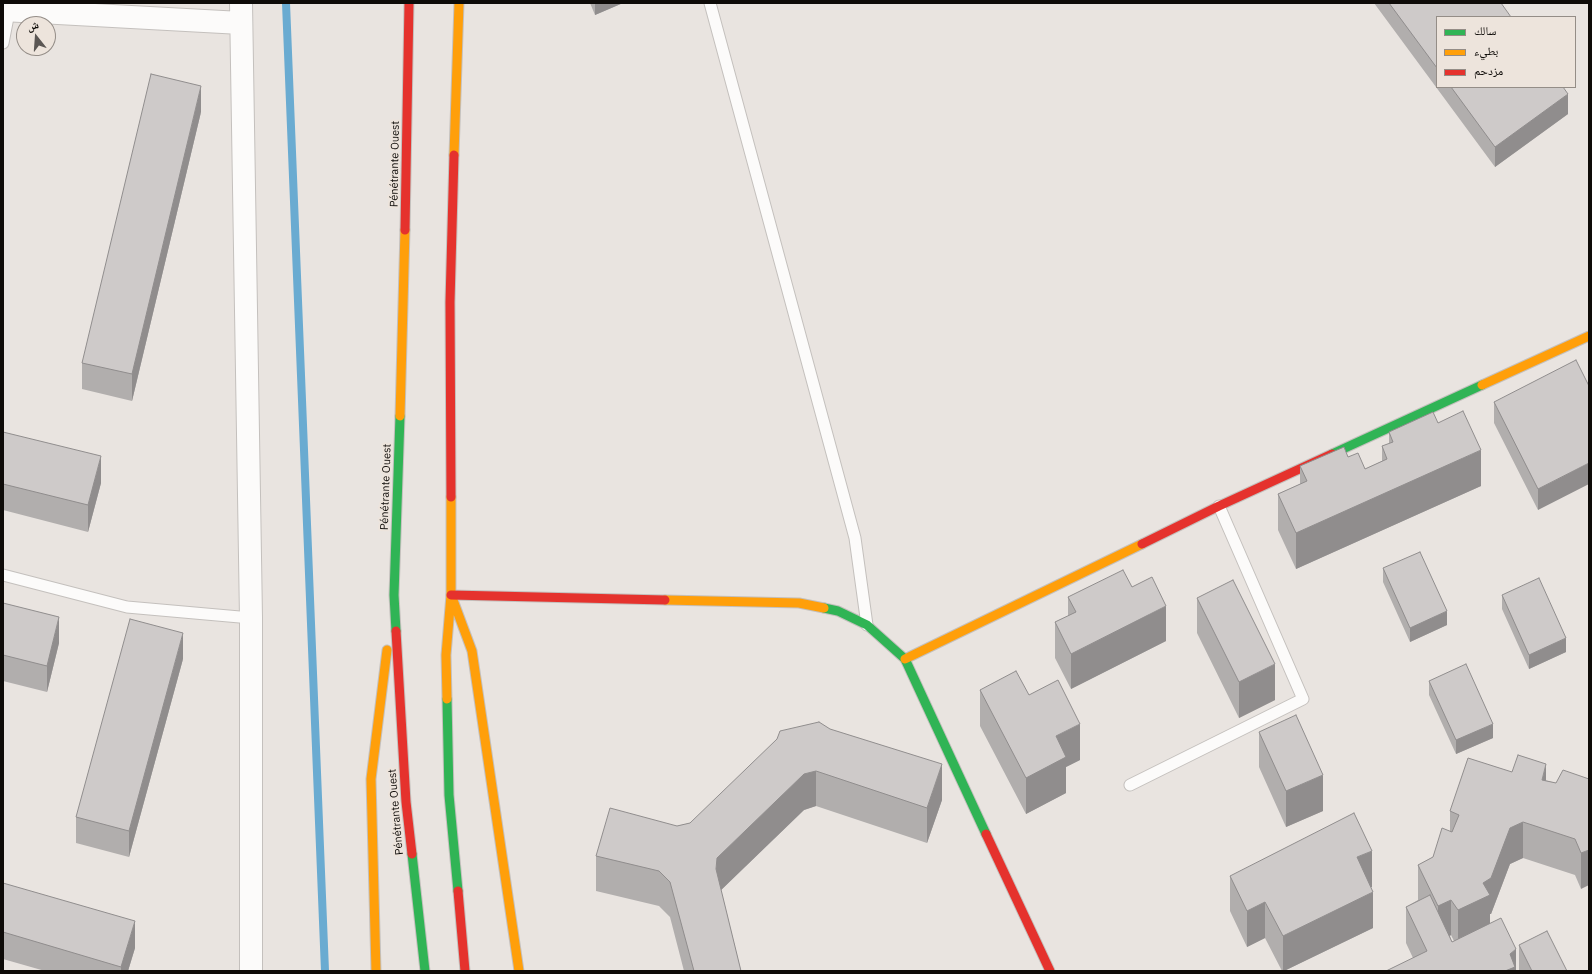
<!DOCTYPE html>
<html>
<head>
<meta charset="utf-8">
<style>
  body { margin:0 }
  #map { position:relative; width:1592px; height:974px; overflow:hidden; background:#e9e4e0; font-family:"IBM Plex Sans","Noto Naskh Arabic",sans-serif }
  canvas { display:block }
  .frame { position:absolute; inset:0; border:4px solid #0e0b08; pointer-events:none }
  .legend { position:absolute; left:1436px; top:16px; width:140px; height:72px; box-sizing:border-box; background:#ede4dc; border:1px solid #948d87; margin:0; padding:5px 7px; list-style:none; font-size:12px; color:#0e0b08 }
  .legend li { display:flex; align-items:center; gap:8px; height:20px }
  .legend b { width:20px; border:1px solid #948d87 }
  .north { position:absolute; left:16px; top:16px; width:40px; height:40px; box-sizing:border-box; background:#ede4dc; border:1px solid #948d87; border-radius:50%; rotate:343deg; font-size:11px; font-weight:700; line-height:16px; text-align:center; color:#0e0b08 }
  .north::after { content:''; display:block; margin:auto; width:14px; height:18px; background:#5b5754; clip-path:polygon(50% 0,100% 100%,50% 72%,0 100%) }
</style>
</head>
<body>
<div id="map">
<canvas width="1592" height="974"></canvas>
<div class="frame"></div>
<ul class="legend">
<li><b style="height:5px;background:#30b455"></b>سالك</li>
<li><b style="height:5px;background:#ff9f0a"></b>بطيء</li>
<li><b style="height:5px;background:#e5322d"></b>مزدحم</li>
</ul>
<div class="north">ش</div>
</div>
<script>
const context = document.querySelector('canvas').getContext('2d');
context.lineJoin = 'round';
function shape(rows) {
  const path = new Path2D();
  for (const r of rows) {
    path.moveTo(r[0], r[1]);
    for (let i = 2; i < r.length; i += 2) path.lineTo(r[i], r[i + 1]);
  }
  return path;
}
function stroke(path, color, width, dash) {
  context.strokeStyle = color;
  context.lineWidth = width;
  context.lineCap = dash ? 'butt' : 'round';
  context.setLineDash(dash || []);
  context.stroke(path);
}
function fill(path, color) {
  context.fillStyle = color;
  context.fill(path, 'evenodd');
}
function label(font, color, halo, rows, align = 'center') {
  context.font = font + ' "IBM Plex Sans",sans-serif';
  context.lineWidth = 4;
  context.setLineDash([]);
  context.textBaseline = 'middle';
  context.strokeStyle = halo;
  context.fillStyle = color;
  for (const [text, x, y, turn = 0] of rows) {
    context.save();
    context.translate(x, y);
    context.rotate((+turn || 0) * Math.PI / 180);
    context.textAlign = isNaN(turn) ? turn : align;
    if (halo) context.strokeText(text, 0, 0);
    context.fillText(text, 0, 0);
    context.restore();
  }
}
stroke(shape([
  [286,3,325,971]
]), '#6aabd1', 8);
const lane = shape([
  [710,3,855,538,867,625],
  [3,43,10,7],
  [3,575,127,607,251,618],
  [1130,785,1303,699,1219,506]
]);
const street = shape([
  [241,3,251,618,251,971],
  [3,10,241,23]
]);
const fast = shape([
  [1332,454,1482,385],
  [824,608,838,611,867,625,905,659,986,834],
  [396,631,394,595,400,416],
  [447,699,449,795,458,891],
  [412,854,425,971]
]);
const slow = shape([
  [454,155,459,3],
  [1482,385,1589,336],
  [400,416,405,230],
  [453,600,472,651,519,971],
  [665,600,799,603,824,608],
  [905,659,1142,544],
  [447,699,446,655,451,595,451,497],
  [376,971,371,779,387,650]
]);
const jam = shape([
  [405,230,409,3],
  [451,497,450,302,454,155],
  [1142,544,1219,506,1332,454],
  [451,595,665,600],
  [396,631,406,802,412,854],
  [986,834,1050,971],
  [458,891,465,971]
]);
stroke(lane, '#c4c0bd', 13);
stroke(street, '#c4c0bd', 24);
stroke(fast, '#c4c0bd', 11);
stroke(slow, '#c4c0bd', 11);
stroke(jam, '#c4c0bd', 11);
stroke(lane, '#fcfbfa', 11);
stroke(street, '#fcfbfa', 22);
stroke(fast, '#30b455', 9);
stroke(slow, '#ff9f0a', 9);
stroke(jam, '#e5322d', 9);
fill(shape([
  [590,3,623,3,595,15],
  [1374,3,1501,3,1437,17,1437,87,1563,87,1568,114,1495,167],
  [201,112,132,401,82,389,82,363],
  [1589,386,1538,510,1494,423,1494,402],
  [1438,423,1481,486,1296,569,1278,530,1278,494,1300,484,1300,466,1348,457,1365,469,1382,461,1382,446,1389,444,1389,432],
  [3,432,101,483,88,532,3,510],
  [1383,568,1447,625,1410,642,1383,582],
  [1132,587,1166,641,1071,689,1055,658,1055,622,1068,616,1068,597],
  [1502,595,1566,652,1529,669,1502,609],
  [1197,598,1275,700,1239,718,1197,633],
  [3,603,59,643,47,692,3,681],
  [183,659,129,857,76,843,76,817],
  [1429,681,1493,738,1456,754,1429,695],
  [980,690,1029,695,1080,760,1066,767,1066,793,1026,814,980,726],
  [830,729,942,800,927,843,816,806,804,810,721,890,741,971,684,971,670,917,659,906,596,891,596,856,677,826,690,823],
  [1259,732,1323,811,1286,827,1259,767],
  [1512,772,1556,783,1589,779,1581,889,1575,875,1523,858,1510,864,1491,914,1490,914,1490,923,1516,971,1413,958,1406,943,1406,907,1418,900,1418,865,1433,857,1450,831,1450,811],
  [1451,935,1454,941,1452,942,1450,936],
  [1230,876,1372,887,1370,887,1373,928,1284,971,1282,971,1265,938,1247,947,1230,911],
  [3,885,135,948,128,971,45,971,3,959],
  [1519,945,1567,971,1519,971]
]), '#b1aead');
fill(shape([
  [595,3,623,3,595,15],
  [201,86,201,112,132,401,132,374],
  [1568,94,1568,114,1495,167,1495,147],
  [1481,450,1481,486,1296,569,1296,533],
  [101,456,101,483,88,532,88,505],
  [1589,463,1589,484,1538,510,1538,489],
  [1166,606,1166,641,1071,689,1071,654],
  [1447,611,1447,625,1410,642,1410,628],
  [59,617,59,643,47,692,47,666],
  [183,633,183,659,129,857,129,831],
  [1566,638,1566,652,1529,669,1529,655],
  [1275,664,1275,700,1239,718,1239,682],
  [1080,724,1080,760,1066,767,1066,793,1026,814,1026,778,1056,736],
  [1493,724,1493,738,1456,754,1456,740],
  [942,764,942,800,927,843,927,808],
  [1546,764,1546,800,1542,780],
  [816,771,816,806,804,810,717,894,716,869,717,858,804,774],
  [1323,775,1323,811,1286,827,1286,791],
  [1523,822,1523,858,1510,864,1491,914,1490,914,1490,931,1458,946,1458,910,1483,883,1510,828],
  [1589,850,1589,885,1581,889,1581,853],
  [1372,851,1372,887,1357,893,1357,857],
  [1373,892,1373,928,1284,971,1283,971,1283,936],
  [1451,900,1451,935,1438,942,1438,906],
  [1265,902,1265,938,1247,947,1247,911],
  [135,921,135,948,128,971,121,971,121,967],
  [1516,949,1516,971,1505,971,1510,954]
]), '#908d8d');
const building = shape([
  [1389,3,1501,3,1511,17,1437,17,1437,68,1389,3],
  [151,74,201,86,132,374,82,363,151,74],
  [1451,87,1563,87,1568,94,1495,147,1451,87],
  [1576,360,1589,386,1589,463,1538,489,1494,402,1576,360],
  [1463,411,1481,450,1296,533,1278,494,1307,481,1300,466,1344,447,1348,457,1358,453,1365,469,1387,459,1382,446,1393,442,1389,432,1433,412,1438,423,1463,411],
  [3,432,101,456,88,505,3,484,3,432],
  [1420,552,1447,611,1410,628,1383,568,1420,552],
  [1123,570,1132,587,1152,577,1166,606,1071,654,1055,622,1076,612,1068,597,1123,570],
  [1539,578,1566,638,1529,655,1502,595,1539,578],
  [1233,580,1275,664,1239,682,1197,598,1233,580],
  [3,603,59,617,47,666,3,655,3,603],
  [130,619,183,633,129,831,76,817,130,619],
  [1466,664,1493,724,1456,740,1429,681,1466,664],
  [1016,671,1029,695,1058,680,1080,724,1056,736,1066,757,1026,778,980,690,1016,671],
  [1296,715,1323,775,1286,791,1259,732,1296,715],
  [819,722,830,729,942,764,927,808,816,771,804,774,717,858,716,869,741,971,694,971,670,882,659,871,596,856,610,808,677,826,690,823,777,739,780,731,819,722],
  [1518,755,1546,764,1542,780,1556,783,1563,770,1589,779,1589,850,1581,853,1575,839,1523,822,1510,828,1491,878,1483,883,1490,895,1458,910,1451,900,1438,906,1418,865,1433,857,1442,828,1452,832,1459,815,1450,811,1468,758,1512,772,1518,755],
  [1354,813,1372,851,1357,857,1373,892,1283,936,1265,902,1247,911,1230,876,1354,813],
  [3,883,135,921,121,967,3,932,3,883],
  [1430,895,1452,942,1501,918,1516,949,1510,954,1515,967,1505,971,1386,971,1427,951,1406,907,1430,895],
  [1547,931,1567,971,1532,971,1519,945,1547,931]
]);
fill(building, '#cecac9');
stroke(building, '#908d8d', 1);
label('11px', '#0e0b08', '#ede4dc', [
  ["Pénétrante Ouest",395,164,-89],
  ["Pénétrante Ouest",386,487,-88],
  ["Pénétrante Ouest",396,812,-95]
]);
</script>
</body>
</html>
